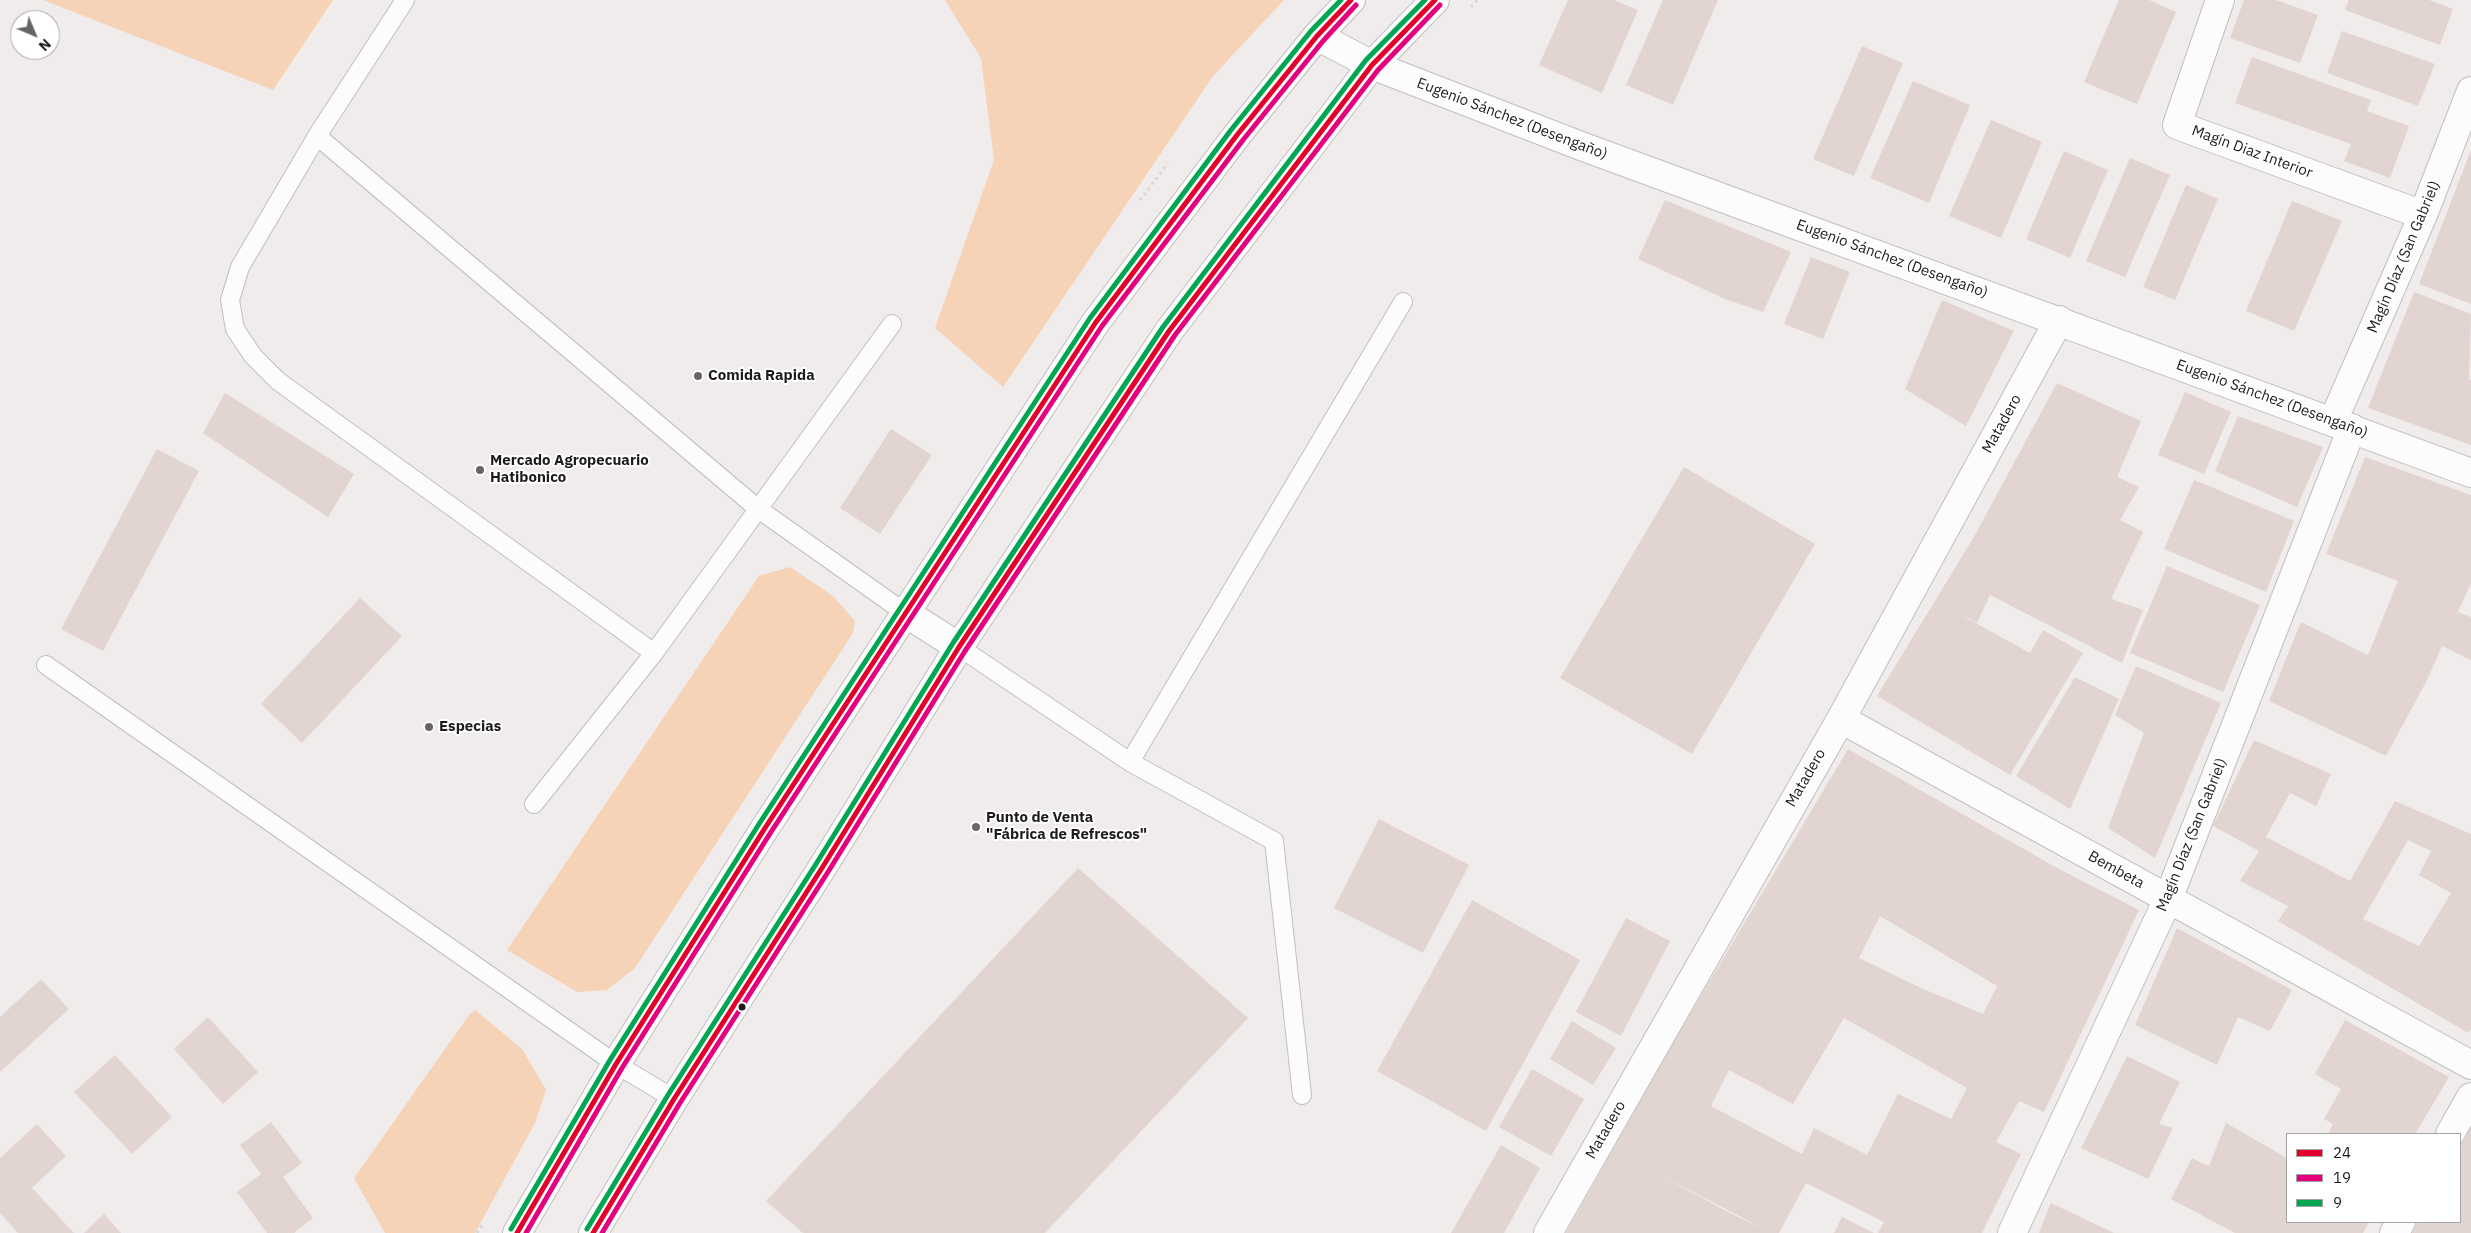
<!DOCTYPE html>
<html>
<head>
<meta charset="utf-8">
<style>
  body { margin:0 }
  #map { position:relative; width:2471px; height:1233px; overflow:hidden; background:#f0ecec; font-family:"IBM Plex Sans",sans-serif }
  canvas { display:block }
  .legend { position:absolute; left:2286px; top:1133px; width:175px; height:90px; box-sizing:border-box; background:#fff; border:1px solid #a5a4a4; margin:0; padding:6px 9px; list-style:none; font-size:15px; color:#1e1b1b }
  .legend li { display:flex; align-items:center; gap:10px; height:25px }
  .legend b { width:25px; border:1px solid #a5a4a4 }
  .north { position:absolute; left:10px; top:10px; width:50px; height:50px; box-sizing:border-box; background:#fff; border:1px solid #a5a4a4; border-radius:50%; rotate:135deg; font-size:14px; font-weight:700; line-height:20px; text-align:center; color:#1e1b1b }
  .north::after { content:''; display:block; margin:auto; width:18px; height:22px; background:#686464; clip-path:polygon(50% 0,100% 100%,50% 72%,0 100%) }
</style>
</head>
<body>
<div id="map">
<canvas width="2471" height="1233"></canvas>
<ul class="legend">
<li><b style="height:6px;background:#e4002b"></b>24</li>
<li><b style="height:6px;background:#e5007d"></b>19</li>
<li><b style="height:6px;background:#00a651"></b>9</li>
</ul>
<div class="north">N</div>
</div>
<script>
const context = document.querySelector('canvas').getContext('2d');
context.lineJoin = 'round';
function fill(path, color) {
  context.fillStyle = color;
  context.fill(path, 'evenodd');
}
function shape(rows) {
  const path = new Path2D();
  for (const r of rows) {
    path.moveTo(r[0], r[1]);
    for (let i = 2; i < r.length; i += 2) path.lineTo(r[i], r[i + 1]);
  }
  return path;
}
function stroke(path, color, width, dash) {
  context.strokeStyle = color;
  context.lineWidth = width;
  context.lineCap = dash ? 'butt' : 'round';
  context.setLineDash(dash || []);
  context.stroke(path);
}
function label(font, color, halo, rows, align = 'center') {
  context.font = font + ' "IBM Plex Sans",sans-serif';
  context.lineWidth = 4;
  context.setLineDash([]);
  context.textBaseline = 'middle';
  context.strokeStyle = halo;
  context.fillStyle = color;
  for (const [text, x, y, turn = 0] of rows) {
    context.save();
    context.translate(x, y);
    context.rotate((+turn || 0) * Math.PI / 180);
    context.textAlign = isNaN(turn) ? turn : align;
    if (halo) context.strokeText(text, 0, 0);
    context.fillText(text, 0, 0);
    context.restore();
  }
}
fill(shape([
  [43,0,333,0,273,90],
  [945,0,1284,0,1213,76,1003,387,935,328,994,160,981,58],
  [790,567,833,596,855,621,853,633,635,968,607,990,577,992,507,950,759,576],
  [475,1010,522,1049,546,1090,535,1123,475,1233,385,1233,354,1178,469,1015]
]), '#f6d2b6');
fill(shape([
  [1568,0,1614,0,1638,10,1602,93,1539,65],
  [1663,0,1718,0,1673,105,1626,85],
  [2119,0,2149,0,2176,12,2137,104,2084,82],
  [2244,0,2276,0,2318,15,2300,63,2230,38],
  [2349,0,2429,0,2453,9,2440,45,2345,10],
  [2342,31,2435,64,2418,106,2327,73],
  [1862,46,1903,63,1854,176,1813,159],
  [2252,57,2371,100,2367,111,2409,126,2390,178,2344,161,2351,144,2235,103],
  [1913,81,1970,105,1929,203,1870,178],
  [1991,120,2042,142,2001,238,1949,216],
  [2471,150,2471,304,2419,284],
  [2064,151,2108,170,2070,258,2026,239],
  [2130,158,2170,175,2125,277,2086,261],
  [2186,185,2218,199,2175,300,2143,287],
  [1665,200,1791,252,1763,312,1725,299,1638,259],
  [2292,201,2342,221,2294,331,2246,311],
  [1811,257,1850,272,1823,339,1784,324],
  [2414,292,2471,314,2469,379,2471,380,2471,445,2368,408],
  [1942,300,2014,331,1966,426,1905,389],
  [2057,383,2141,421,2117,477,2139,487,2120,520,2143,532,2111,599,2143,610,2122,663,1990,595,1977,623,1941,604,2030,653,2043,630,2083,653,2010,775,1877,696,1975,535],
  [2185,392,2231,412,2204,474,2158,455],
  [225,393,354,474,328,517,203,433],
  [2238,416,2323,447,2297,507,2215,471],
  [891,429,932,455,880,534,840,508],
  [157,449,199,471,103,651,61,629],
  [2365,457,2471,495,2471,583,2458,612,2471,617,2471,660,2442,646,2427,680,2386,756,2269,701,2301,622,2368,655,2398,581,2326,554],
  [1684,467,1815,544,1692,754,1560,678],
  [2194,480,2294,521,2266,592,2164,549],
  [2167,566,2260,605,2223,692,2130,653],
  [360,598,402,636,302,743,261,704],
  [2136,666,2221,703,2155,858,2108,828,2144,733,2115,715],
  [2075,677,2119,699,2070,809,2016,776],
  [2254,740,2331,774,2316,806,2290,793,2266,837,2350,881,2395,801,2471,834,2471,1029,2468,1033,2278,921,2288,906,2240,881,2259,851,2213,826],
  [2408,840,2431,851,2419,875,2451,893,2419,946,2363,919],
  [1848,749,2059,869,2139,910,2044,1112,2019,1101,1996,1142,2021,1154,1982,1233,1878,1233,1884,1222,1806,1183,1779,1233,1566,1233,1674,1041],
  [1880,916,1997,986,1983,1014,1921,988,1859,958],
  [1844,1018,1967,1088,1951,1119,1898,1094,1867,1155,1814,1128,1802,1154,1711,1106,1729,1070,1793,1104],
  [1649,1169,1766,1230,1730,1213],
  [1379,819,1469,865,1423,953,1334,908],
  [1078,868,1248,1018,1045,1233,803,1233,766,1201],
  [1472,900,1580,960,1486,1131,1377,1071],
  [1626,918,1670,941,1621,1036,1576,1012],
  [2177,928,2292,990,2270,1031,2238,1017,2217,1065,2135,1025],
  [41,979,69,1009,0,1072,0,1017],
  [208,1017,258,1072,223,1104,174,1049],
  [2345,1020,2449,1077,2415,1134,2328,1134,2333,1124,2324,1119,2341,1089,2315,1074],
  [1572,1021,1616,1048,1593,1085,1550,1059],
  [115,1055,172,1117,132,1154,74,1092],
  [2127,1056,2180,1082,2159,1124,2173,1128,2148,1179,2081,1148],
  [1532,1069,1584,1099,1551,1156,1499,1127],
  [271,1122,302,1163,283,1177,313,1218,294,1233,267,1233,237,1192,261,1174,240,1145],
  [2226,1123,2287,1158,2287,1222,2369,1222,2363,1233,2235,1233,2171,1199,2192,1158,2209,1166],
  [37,1124,66,1156,32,1188,74,1233,18,1233,0,1213,0,1158],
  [2471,1127,2471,1233,2411,1233,2418,1222,2460,1222,2460,1148],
  [1501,1145,1540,1168,1504,1233,1451,1233],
  [2051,1203,2114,1233,2039,1233],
  [104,1214,121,1233,84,1233],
  [1842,1217,1874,1233,1834,1233]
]), '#e2d4d1');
const lane = shape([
  [405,0,317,136,240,267,230,300,235,329,253,356,278,381,654,653,892,324],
  [317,136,757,508,904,612],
  [959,647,1130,762,1274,841,1302,1095],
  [46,665,616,1064,674,1099],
  [1130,762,1403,302],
  [534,804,654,653]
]);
const street = shape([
  [2220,0,2177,125,2423,215],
  [2333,421,2423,215,2471,91],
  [1841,719,2471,1065],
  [2450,1134,2471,1097],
  [1548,1233,1841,719,2059,320],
  [2012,1233,2168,899,2352,428],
  [2394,1233,2401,1222]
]);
const secondary = shape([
  [1317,36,1372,65,1581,146,2471,473]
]);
const primary = shape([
  [904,612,959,647],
  [517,1233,616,1064,765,828,1096,322,1237,135,1317,36,1351,0],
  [593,1233,674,1099,822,868,959,647,1169,331,1372,65,1435,0]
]);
stroke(lane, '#c1bebe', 20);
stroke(street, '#c1bebe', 30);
stroke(secondary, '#c1bebe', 30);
stroke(primary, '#c1bebe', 30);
stroke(shape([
  [1471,7,1477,0],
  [1140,200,1168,163],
  [477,1233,482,1225]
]), '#d6d6d6', 3, [2.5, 4]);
stroke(lane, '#fdfcfc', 18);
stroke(street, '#fdfcfc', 28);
stroke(secondary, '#fdfcfc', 28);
stroke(primary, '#fdfcfc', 28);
stroke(shape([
  [517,1233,616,1064,765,828,1096,322,1237,135,1317,36,1351,0],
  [593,1233,674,1099,822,868,959,647,1169,331,1372,65,1435,0]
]), '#e4002b', 5);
stroke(shape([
  [526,1233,622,1068,771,832,1102,326,1243,140,1323,41,1356,5],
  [602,1233,680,1103,828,872,965,651,1175,335,1378,70,1440,5]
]), '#e5007d', 5);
stroke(shape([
  [511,1229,610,1060,759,824,1090,318,1231,130,1311,31,1341,0],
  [587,1229,668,1095,816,864,953,643,1163,327,1366,60,1425,0]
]), '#00a651', 5);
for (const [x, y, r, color] of [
  [698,376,5,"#686464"],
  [480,470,5,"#686464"],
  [429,727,5,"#686464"],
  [976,827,5,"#686464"],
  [742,1007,4.5,"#1e1b1b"]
]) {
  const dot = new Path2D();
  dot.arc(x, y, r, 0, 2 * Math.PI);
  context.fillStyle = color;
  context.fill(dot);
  stroke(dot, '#fff', 2);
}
label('15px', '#1e1b1b', '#fff', [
  ["Eugenio Sánchez (Desengaño)",1512,119,21],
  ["Magín Diaz Interior",2252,152,20],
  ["Magín Díaz (San Gabriel)",2404,257,-67],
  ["Eugenio Sánchez (Desengaño)",1892,259,20],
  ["Eugenio Sánchez (Desengaño)",2272,399,20],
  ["Matadero",2002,424,-61],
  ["Matadero",1806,778,-60],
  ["Magín Díaz (San Gabriel)",2192,835,-68],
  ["Bembeta",2116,870,29],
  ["Matadero",1606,1130,-60]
]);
label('bold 15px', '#1e1b1b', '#fff', [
  ["Comida Rapida",708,376],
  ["Mercado Agropecuario",490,461],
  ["Hatibonico",490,478],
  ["Especias",439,727],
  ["Punto de Venta",986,818],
  ["\"Fábrica de Refrescos\"",986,835]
], 'left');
</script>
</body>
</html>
